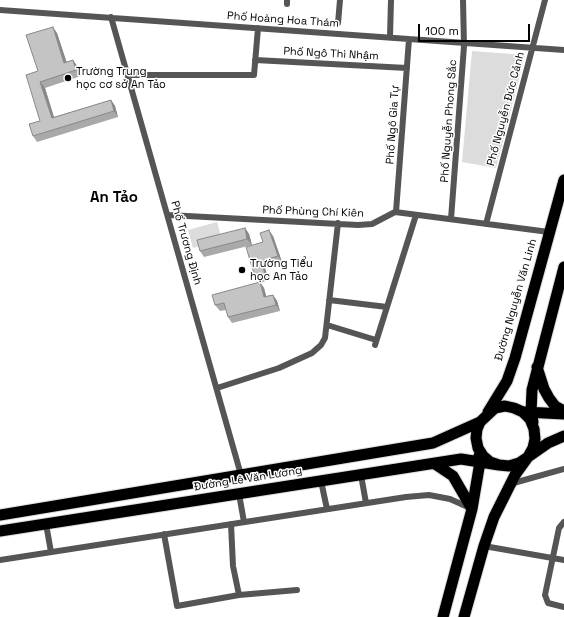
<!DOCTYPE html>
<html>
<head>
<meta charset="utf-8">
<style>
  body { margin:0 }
  #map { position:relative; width:564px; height:617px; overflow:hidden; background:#fff; font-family:"Space Grotesk",sans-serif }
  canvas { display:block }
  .scale { position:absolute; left:418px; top:24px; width:112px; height:18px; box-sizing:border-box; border:2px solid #000; border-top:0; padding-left:5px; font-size:12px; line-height:14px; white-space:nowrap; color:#000; -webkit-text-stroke:3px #fff; paint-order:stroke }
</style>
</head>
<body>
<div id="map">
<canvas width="564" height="617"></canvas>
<div class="scale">100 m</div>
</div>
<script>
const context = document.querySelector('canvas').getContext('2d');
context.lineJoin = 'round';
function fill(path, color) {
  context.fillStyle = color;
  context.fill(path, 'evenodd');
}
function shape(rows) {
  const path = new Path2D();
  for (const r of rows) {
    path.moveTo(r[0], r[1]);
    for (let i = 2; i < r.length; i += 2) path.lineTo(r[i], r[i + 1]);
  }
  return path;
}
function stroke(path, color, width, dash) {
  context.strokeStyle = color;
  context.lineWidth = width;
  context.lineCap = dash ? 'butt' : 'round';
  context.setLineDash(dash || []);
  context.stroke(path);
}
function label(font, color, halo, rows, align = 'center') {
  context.font = font + ' "Space Grotesk",sans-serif';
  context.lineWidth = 3;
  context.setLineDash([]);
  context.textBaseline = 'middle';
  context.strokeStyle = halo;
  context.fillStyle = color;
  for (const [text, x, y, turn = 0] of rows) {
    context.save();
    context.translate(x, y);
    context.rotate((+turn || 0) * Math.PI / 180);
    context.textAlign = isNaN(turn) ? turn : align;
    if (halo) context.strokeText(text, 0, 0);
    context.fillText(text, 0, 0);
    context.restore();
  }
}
fill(shape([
  [472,51,525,55,496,168,462,162],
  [217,222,222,240,193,248,188,230]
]), '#dcdcdc');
const trunk = shape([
  [537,367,544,389,549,398,555,406,564,411],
  [488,412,507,381,515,358,564,180],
  [525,412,564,414],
  [533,422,531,413,532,390,564,267],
  [435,464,453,476,472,509],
  [0,515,433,443,480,422],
  [0,531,461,459,499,465],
  [443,617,472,509,480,462,479,456],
  [464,617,484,546,494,517,515,475,528,457,533,448,535,439,534,429,530,419,523,412,514,408,505,406,495,408,480,422,477,429,476,438,478,448,483,456,490,462,499,465,509,466,519,463,528,457,548,443,564,436]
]);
stroke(trunk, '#dbdbdb', 13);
stroke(shape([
  [287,4,287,0],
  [0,10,564,50],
  [111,17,241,475],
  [338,23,340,0],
  [390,37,391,0],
  [255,60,407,68],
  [128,75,254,75,258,28],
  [396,212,409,39],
  [168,215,358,225,372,224,395,212,549,232],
  [451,219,464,46,463,0],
  [486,224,545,0],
  [329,300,387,307],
  [327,325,376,340],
  [375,345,416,215],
  [217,388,279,368,312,353,321,345,325,338,338,223],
  [361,475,366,503],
  [321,481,327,509],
  [510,484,564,469],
  [239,494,244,522],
  [564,522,559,528,545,595,548,603,564,607],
  [46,524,51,552],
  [231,524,233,566,239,595],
  [164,534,177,606,239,595,297,590],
  [484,546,564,560],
  [0,560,406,497,429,495,450,499,470,508]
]), '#555', 6);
stroke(trunk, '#000', 11);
fill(shape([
  [57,33,66,62,73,60,77,66,81,76,45,88,54,117,111,100,115,106,118,117,37,142,33,136,40,121,38,71],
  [245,228,249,234,252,245,204,257,200,251],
  [273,236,282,262,265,268,269,280,260,283,264,288,266,296,273,295,277,301,280,311,232,323,228,317,226,310,220,311,215,305,259,282,255,277,263,242]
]), '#a9a9a9');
fill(shape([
  [53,27,57,33,69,69,64,63],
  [73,60,77,66,81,76,76,70],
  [40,82,45,88,56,124,52,118],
  [111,100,115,106,118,117,114,111],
  [245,228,249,234,252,245,247,239],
  [269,230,273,236,282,262,278,256],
  [261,261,265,268,269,280,265,274],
  [260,282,264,288,268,303,264,297],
  [273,295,277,301,280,311,276,305]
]), '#898989');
const building = shape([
  [53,27,64,63,73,60,76,70,40,82,52,118,111,100,114,111,33,136,29,124,40,121,26,75,38,71,26,35,53,27],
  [245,228,247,239,200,251,197,240,245,228],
  [269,230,278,256,261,261,265,274,255,277,246,247,263,242,260,233,269,230],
  [260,282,264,297,273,295,276,305,228,317,224,303,215,305,212,295,260,282]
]);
fill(building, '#c4c4c4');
stroke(building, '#898989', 1);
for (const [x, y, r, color] of [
  [68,78,4,"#000"],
  [242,270,4,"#000"]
]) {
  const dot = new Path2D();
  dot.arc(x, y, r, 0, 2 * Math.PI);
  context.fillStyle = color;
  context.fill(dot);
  stroke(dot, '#fff', 1.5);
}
label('11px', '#000', '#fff', [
  ["Phố Hoàng Hoa Thám",283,20,4],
  ["Phố Ngô Thì Nhậm",331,54,3],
  ["Phố Nguyễn Đức Cảnh",506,109,-75],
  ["Phố Nguyễn Phong Sắc",449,121,-86],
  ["Phố Ngô Gia Tự",393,125,-86],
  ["Phố Phùng Chí Kiên",313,212,2],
  ["Phố Trương Định",186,243,74],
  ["Đường Nguyễn Văn Linh",516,300,-74],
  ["Đường Lê Văn Lương",248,479,-9]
]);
label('11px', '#000', '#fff', [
  ["Trường Trung",76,72],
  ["học cơ sở An Tảo",76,85],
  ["Trường Tiểu",250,264],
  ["học An Tảo",250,277]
], 'left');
label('bold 15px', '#000', '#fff', [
  ["An Tảo",114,198]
]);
</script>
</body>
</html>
